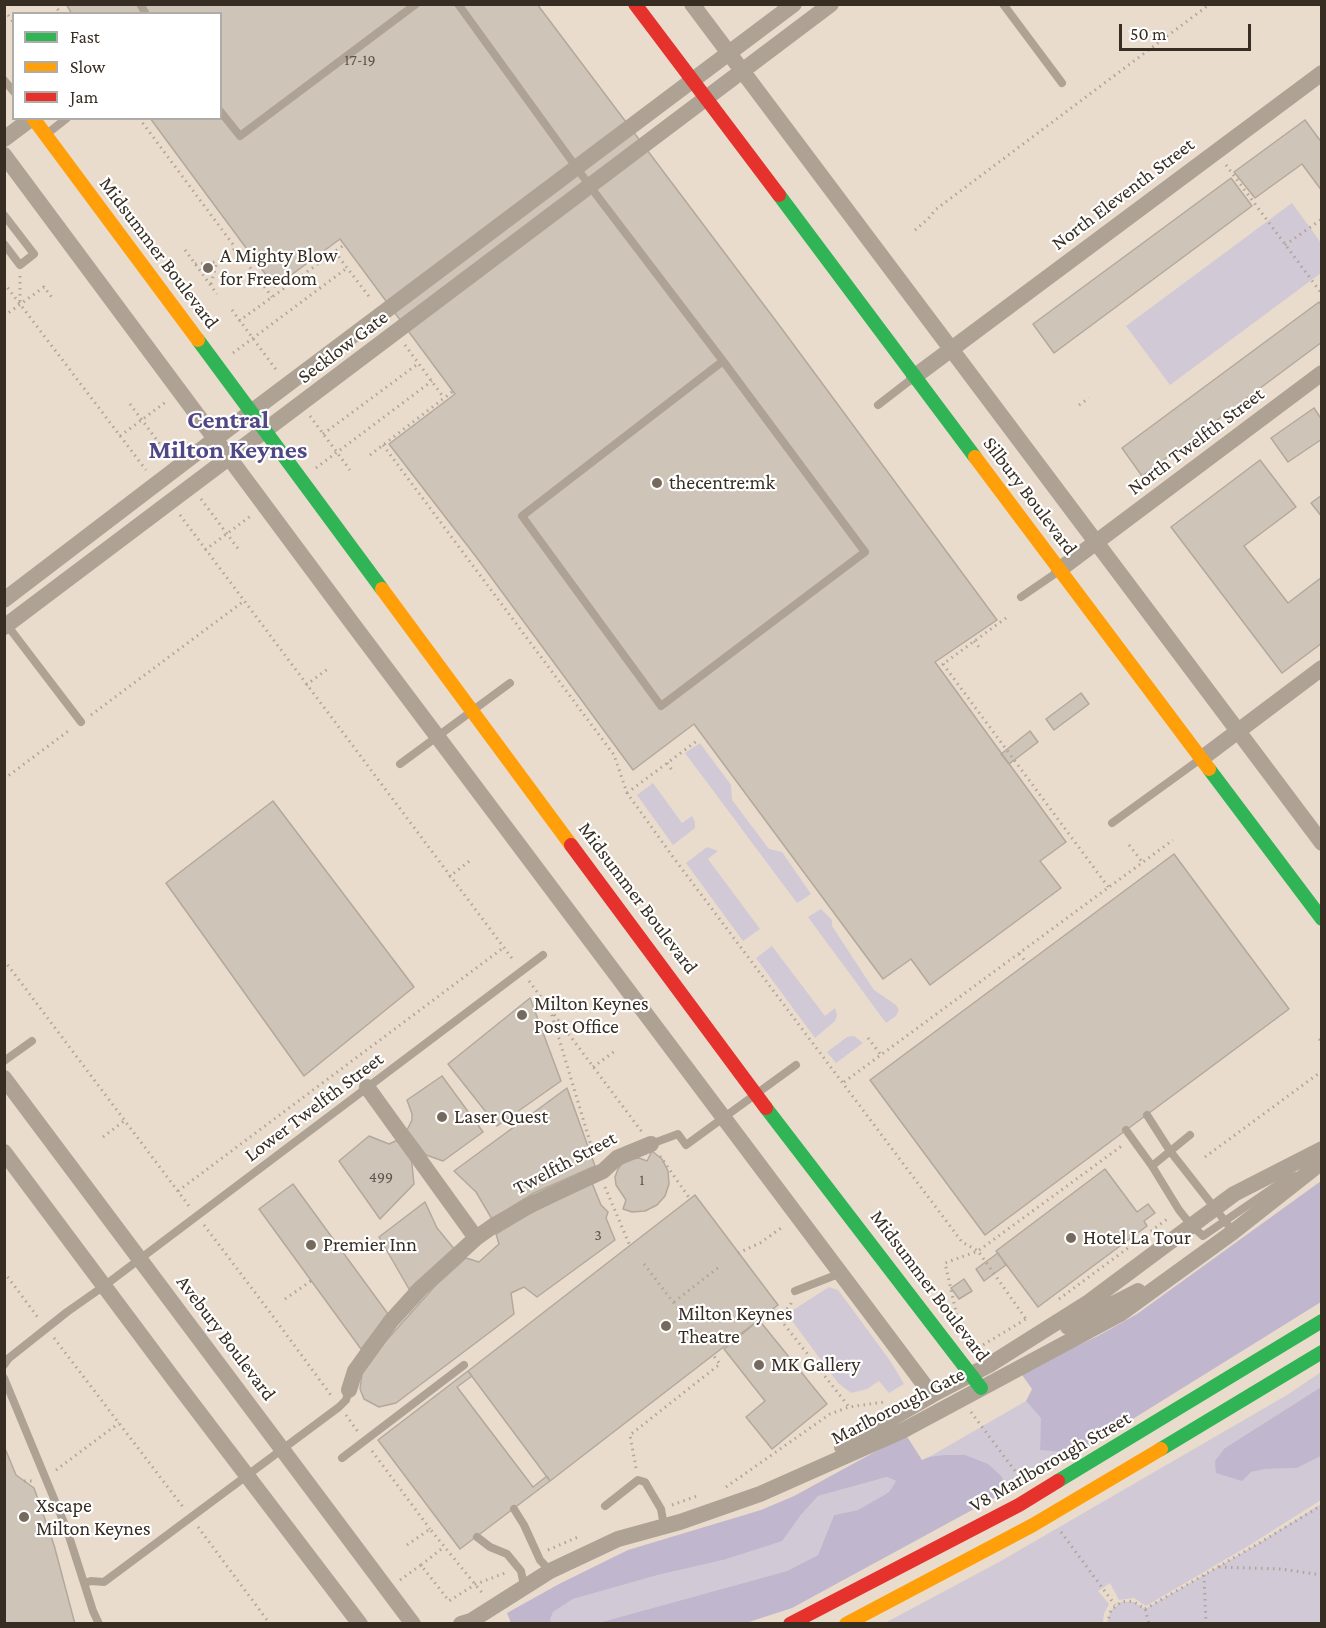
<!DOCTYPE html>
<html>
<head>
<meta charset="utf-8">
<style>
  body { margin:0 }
  #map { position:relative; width:1326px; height:1628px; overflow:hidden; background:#eadccd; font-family:"Crimson Pro",serif }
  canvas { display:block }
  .frame { position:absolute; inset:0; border:6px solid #372d22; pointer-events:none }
  .legend { position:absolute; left:12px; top:12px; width:210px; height:108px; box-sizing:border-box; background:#fff; border:2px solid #afaba7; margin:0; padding:8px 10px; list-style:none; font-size:18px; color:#372d22 }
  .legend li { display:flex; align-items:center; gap:12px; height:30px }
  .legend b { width:30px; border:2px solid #afaba7 }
  .scale { position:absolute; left:1119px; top:24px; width:132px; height:27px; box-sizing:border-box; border:3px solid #372d22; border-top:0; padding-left:8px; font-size:18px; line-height:21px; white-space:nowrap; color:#372d22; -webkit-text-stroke:4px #fff; paint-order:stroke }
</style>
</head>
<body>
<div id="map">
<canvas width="1326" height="1628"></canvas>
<div class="frame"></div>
<ul class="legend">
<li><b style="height:8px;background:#30b455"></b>Fast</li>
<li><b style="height:8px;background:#ff9f0a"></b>Slow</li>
<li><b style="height:8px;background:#e5322d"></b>Jam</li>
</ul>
<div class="scale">50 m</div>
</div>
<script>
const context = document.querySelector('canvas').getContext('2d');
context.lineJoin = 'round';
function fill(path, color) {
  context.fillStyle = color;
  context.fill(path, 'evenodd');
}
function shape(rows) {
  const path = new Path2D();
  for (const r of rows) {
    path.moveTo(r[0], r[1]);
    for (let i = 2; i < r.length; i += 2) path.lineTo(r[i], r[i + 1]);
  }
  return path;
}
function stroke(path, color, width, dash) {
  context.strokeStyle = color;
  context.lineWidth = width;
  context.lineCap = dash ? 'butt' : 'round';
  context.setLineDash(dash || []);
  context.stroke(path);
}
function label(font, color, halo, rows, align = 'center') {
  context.font = font + ' "Crimson Pro",serif';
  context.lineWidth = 4.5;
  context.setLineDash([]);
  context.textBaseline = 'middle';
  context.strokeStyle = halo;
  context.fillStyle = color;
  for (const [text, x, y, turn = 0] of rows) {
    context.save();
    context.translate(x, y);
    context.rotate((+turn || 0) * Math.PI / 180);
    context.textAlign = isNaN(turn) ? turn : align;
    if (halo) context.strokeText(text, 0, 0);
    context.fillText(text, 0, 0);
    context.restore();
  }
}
fill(shape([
  [1292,203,1321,243,1321,273,1170,385,1126,326],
  [700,743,731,785,732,800,769,849,782,852,811,894,797,903,685,753],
  [653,783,682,823,692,816,695,822,695,828,673,845,637,795],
  [707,847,718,851,708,859,760,929,743,941,686,863],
  [821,909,832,920,832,926,874,990,896,1005,899,1010,896,1016,886,1023,808,917],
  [772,946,825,1016,835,1008,837,1015,835,1021,815,1038,756,958],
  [854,1036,863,1043,836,1063,827,1052,847,1037],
  [829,1287,838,1290,847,1302,891,1362,904,1384,889,1393,879,1381,867,1389,851,1393,838,1383,787,1314],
  [1321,1372,1321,1387,1225,1448,1251,1472,1266,1469,1297,1468,1321,1456,1321,1500,1250,1545,1146,1606,1134,1598,1119,1600,1110,1583,1098,1591,1109,1604,1104,1613,1103,1623,883,1624,999,1562,1287,1395],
  [1026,1401,1042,1418,1040,1449,1078,1453,1007,1491,1002,1477,929,1457],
  [887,1477,896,1481,889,1492,858,1510,834,1515,818,1555,787,1571,598,1623,553,1623,550,1620,553,1612,573,1599,658,1575,723,1560,800,1516,818,1496],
  [1321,1504,1321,1623,1107,1623,1111,1610,1121,1602,1134,1602,1145,1609,1256,1545]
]), '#d1c9d6');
fill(shape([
  [1321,1181,1321,1302,1078,1453,1040,1450,1041,1418,1026,1401,1032,1389,1020,1372,1098,1336,1137,1314],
  [1321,1387,1321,1456,1297,1468,1266,1469,1251,1472,1242,1481,1216,1473,1215,1461,1225,1448],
  [906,1435,922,1460,929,1457,945,1455,965,1455,988,1464,1002,1477,1007,1491,792,1608,746,1623,581,1623,598,1623,787,1571,818,1555,834,1515,858,1510,889,1492,896,1481,887,1477,818,1496,800,1516,782,1541,723,1560,658,1575,573,1599,553,1612,550,1620,553,1623,511,1623,507,1613,559,1584,628,1550,761,1510,794,1496]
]), '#c0b6ce');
const building = shape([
  [66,4,537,4,782,329,997,620,935,662,1066,842,1040,861,1061,888,930,985,911,959,883,979,694,724,633,770,477,558,389,444,455,394,340,239,275,287,150,118,220,118,220,14,72,14,66,4],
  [1305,120,1322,143,1322,191,1302,164,1255,198,1234,172,1305,120],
  [1231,178,1252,206,1054,353,1033,324,1231,178],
  [1319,302,1322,306,1322,342,1142,476,1122,448,1319,302],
  [1314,408,1322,420,1322,439,1288,462,1271,438,1314,408],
  [1260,460,1296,507,1244,546,1288,603,1322,577,1322,643,1282,673,1171,527,1260,460],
  [1322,495,1322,517,1311,503,1322,495],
  [1081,693,1089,704,1054,730,1046,719,1081,693],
  [1030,731,1038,742,1009,764,1001,754,1030,731],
  [273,801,414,987,304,1076,166,883,273,801],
  [1174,854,1289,1009,985,1235,870,1080,1174,854],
  [530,998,561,1081,497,1126,448,1064,530,998],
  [442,1076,483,1132,443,1161,426,1155,407,1130,412,1120,412,1114,407,1100,442,1076],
  [567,1088,595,1166,534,1193,492,1219,476,1192,454,1171,567,1088],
  [369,1136,389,1144,400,1139,411,1155,414,1184,380,1219,339,1161,369,1136],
  [652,1151,662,1159,668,1171,669,1184,665,1196,657,1205,645,1211,632,1212,623,1209,626,1200,616,1185,615,1177,618,1169,623,1162,631,1159,639,1158,647,1161,652,1151],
  [1105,1169,1137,1212,1148,1204,1155,1213,1144,1221,1147,1226,1038,1307,996,1251,1105,1169],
  [592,1183,601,1205,608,1212,606,1218,615,1240,537,1297,524,1287,511,1293,514,1314,396,1403,379,1407,364,1399,360,1389,362,1374,385,1342,435,1286,466,1258,479,1262,499,1244,496,1234,529,1214,592,1183],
  [293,1184,388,1314,361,1349,259,1209,293,1184],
  [695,1195,778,1305,550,1481,468,1371,695,1195],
  [425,1202,437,1228,455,1250,409,1289,379,1237,425,1202],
  [998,1253,1006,1265,984,1281,976,1269,998,1253],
  [964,1279,972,1291,959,1299,951,1288,964,1279],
  [759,1320,827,1404,772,1449,746,1417,765,1401,724,1349,759,1320],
  [468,1371,472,1376,457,1387,533,1487,547,1476,550,1481,460,1549,378,1440,468,1371],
  [4,1446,16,1475,34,1488,54,1545,75,1624,4,1624,4,1446]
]);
fill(building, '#cfc4b8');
stroke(building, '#b2a89c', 1.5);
stroke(shape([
  [54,4,61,14],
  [8,15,14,23],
  [139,118,272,297],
  [1226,165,1322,294],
  [915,230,928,219,935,210,1210,4],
  [1285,245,1322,219],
  [185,250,217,294],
  [335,252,371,299],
  [195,264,217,262,236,248],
  [20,276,20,302],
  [4,283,146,470],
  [211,284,217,262],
  [232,310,277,371],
  [4,316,44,287,53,299],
  [239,321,344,245],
  [405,345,444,398],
  [233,353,347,268],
  [130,404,168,455],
  [1079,405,1089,398],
  [310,416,350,470],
  [323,434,419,363],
  [120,436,167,401],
  [383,445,614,755,627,793,673,857,962,1242,978,1251,1026,1319],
  [370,455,452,392],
  [316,468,432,381],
  [201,499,239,550],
  [180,515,514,961],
  [205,550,252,515],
  [1006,618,943,664,1109,888],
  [974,641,979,647],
  [306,685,329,668],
  [91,715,244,601],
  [667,763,674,773],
  [4,779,71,729],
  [627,793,698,740],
  [1129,845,1143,863],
  [449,877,472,859],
  [1019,954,1027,963],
  [4,960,189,1206],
  [529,981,642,1132],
  [550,1009,594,1155],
  [868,1038,881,1055],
  [1319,1039,1322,1042],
  [593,1067,615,1051],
  [844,1082,1173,840],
  [103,1137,124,1121],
  [660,1156,690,1199],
  [1205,1157,1322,1071],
  [605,1187,630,1246],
  [178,1191,503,948],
  [204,1225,269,1311,333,1398],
  [738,1253,760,1243,784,1226],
  [644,1264,700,1337],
  [4,1272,39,1319],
  [285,1299,311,1281],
  [1059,1299,1170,1217],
  [674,1302,719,1267],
  [773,1310,849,1407],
  [778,1317,790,1306,792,1301],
  [958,1321,945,1263,978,1251,1123,1145],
  [54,1338,183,1507],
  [978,1348,1026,1319],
  [971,1412,1021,1479],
  [346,1415,358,1432],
  [372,1451,430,1529],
  [636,1468,630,1435,720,1364,713,1355],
  [56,1470,119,1423],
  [24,1481,34,1481],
  [726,1487,830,1414,849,1407,884,1402],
  [672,1505,700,1495],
  [198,1527,270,1624],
  [1061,1532,1115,1605],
  [407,1545,430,1529,483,1594],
  [548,1550,578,1537],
  [421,1565,444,1547],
  [1219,1567,1281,1569,1322,1575],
  [1204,1575,1206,1624],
  [400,1580,421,1565,449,1601,476,1584,505,1573],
  [1145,1609,1256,1545,1322,1505],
  [1107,1624,1111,1610,1121,1602,1128,1601,1134,1602,1145,1609,1149,1624]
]), '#afa599', 3, [1.5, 4.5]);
stroke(shape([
  [140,4,146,14],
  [458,4,595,193,723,361,865,552,661,706,522,516,723,361],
  [1003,4,1062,83],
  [4,80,14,92],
  [220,111,240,136,416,4],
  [48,133,67,118],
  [4,215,34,254,20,265,4,244],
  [878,405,913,378],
  [1021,597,1059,571],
  [7,625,81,722],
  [400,764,510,683],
  [1112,823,1199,760],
  [4,1061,32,1041],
  [1147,1115,1170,1151,1228,1225],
  [1126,1130,1152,1166,1179,1210,1191,1225,1203,1236,1283,1181,1295,1176],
  [651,1144,678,1134,686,1145,796,1065],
  [1152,1166,1190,1135],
  [795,1291,841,1273],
  [4,1365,9,1358,67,1312,104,1286,543,955],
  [4,1378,67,1530,93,1611,99,1624],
  [342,1458,464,1365],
  [605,1506,638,1480,645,1482,661,1509,664,1526],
  [514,1509,524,1525,540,1560,550,1571],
  [477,1537,490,1547,507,1554,521,1571,524,1586],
  [85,1583,91,1581,104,1582,339,1407,346,1400,349,1390]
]), '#aea295', 8);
stroke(shape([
  [692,4,1322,843],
  [4,139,32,118],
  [4,155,349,619,932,1395],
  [914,377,1322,73],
  [1059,570,1322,373],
  [4,600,215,439,794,4],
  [4,627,831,4],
  [1201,759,1322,668],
  [4,1078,413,1624],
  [367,1087,476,1238],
  [4,1152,175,1381,360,1624],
  [1068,1327,1138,1291],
  [349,1390,355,1371,391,1321,421,1288,476,1238,493,1226,534,1203,603,1171,617,1158,651,1144],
  [842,1447,932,1395,989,1365,1089,1302,1234,1194,1322,1149],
  [461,1624,471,1621,550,1571,618,1539,680,1522,760,1494,902,1431,1120,1314,1233,1232,1322,1162]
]), '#aea295', 16);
stroke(shape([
  [779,195,975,457],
  [198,340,382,589],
  [1209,769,1322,919],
  [766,1108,981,1388],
  [1161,1449,1322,1352],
  [1058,1481,1322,1321]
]), '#30b455', 14);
stroke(shape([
  [33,118,198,340],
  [975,457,1209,769],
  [382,589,571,845],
  [846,1624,1033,1525,1161,1449]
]), '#ff9f0a', 14);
stroke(shape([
  [635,4,779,195],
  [571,845,766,1108],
  [790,1624,1019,1505,1058,1481]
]), '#e5322d', 14);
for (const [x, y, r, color] of [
  [208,268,6,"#766a5e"],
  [657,483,6,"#766a5e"],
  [522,1015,6,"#766a5e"],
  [442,1117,6,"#766a5e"],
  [1071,1238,6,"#766a5e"],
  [311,1245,6,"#766a5e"],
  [666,1326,6,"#766a5e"],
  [759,1365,6,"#766a5e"],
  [24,1517,6,"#766a5e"]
]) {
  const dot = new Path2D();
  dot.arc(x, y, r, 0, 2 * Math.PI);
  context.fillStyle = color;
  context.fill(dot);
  stroke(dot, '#fff', 2);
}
label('16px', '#5e5449', null, [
  ["17-19",360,60],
  ["499",381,1177],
  ["1",642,1180],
  ["3",598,1235]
]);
label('20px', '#372d22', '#fff', [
  ["North Eleventh Street",1123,194,-37],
  ["Midsummer Boulevard",159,253,53],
  ["Secklow Gate",343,347,-37],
  ["North Twelfth Street",1196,441,-37],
  ["Silbury Boulevard",1030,496,53],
  ["Midsummer Boulevard",638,898,53],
  ["Lower Twelfth Street",314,1107,-37],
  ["Twelfth Street",565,1163,-28],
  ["Midsummer Boulevard",930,1286,53],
  ["Avebury Boulevard",226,1338,53],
  ["Marlborough Gate",898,1406,-27],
  ["V8 Marlborough Street",1050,1462,-30]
]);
label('20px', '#372d22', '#fff', [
  ["A Mighty Blow",220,256],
  ["for Freedom",220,279],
  ["thecentre:mk",669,483],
  ["Milton Keynes",534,1004],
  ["Post Office",534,1027],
  ["Laser Quest",454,1117],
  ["Hotel La Tour",1083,1238],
  ["Premier Inn",323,1245],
  ["Milton Keynes",678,1314],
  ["Theatre",678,1337],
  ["MK Gallery",771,1365],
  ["Xscape",36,1506],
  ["Milton Keynes",36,1529]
], 'left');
label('bold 26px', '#504785', '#fff', [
  ["Central",228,420],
  ["Milton Keynes",228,450]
]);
</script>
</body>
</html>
